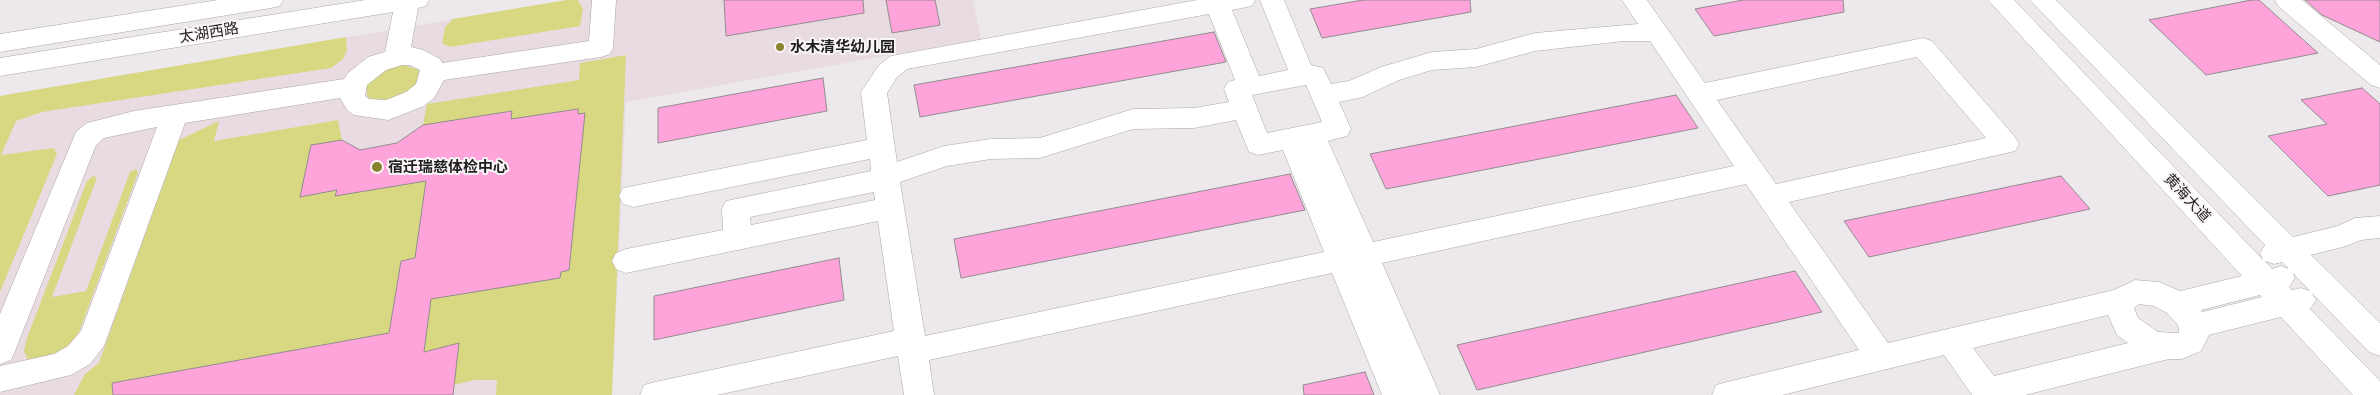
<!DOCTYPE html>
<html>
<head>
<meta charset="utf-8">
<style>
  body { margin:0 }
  canvas { display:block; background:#ede8eb }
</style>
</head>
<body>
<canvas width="2380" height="395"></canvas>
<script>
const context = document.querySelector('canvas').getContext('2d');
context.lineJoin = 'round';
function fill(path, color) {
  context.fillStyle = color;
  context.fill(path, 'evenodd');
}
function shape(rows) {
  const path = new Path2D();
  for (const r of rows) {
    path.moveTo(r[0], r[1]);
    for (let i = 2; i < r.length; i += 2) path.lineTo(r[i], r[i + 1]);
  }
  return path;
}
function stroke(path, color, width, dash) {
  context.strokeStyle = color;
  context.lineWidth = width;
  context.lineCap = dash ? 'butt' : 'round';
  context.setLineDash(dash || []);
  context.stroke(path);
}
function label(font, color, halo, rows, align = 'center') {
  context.font = font + ' Inter,"Noto Sans SC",sans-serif';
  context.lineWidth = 4;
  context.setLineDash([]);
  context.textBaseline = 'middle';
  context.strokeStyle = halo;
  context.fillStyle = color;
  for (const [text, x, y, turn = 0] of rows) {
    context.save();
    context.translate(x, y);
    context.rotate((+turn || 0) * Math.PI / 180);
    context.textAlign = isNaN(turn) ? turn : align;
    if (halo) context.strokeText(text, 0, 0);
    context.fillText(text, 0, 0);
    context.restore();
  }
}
fill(shape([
  [567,0,973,0,981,39,626,102,612,395,0,395,0,96]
]), '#e8dbe2');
fill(shape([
  [567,0,578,0,583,9,580,26,450,47,442,43,445,27,453,19],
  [346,37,347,50,343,59,331,68,42,112,16,121,1,155,54,148,57,154,0,292,0,96],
  [626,55,612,395,496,395,497,380,474,380,411,395,74,395,85,374,99,363,179,140,219,121,214,141,338,120,342,140,360,150,397,143,423,125,427,104,579,80,580,63],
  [403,65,417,69,421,73,419,85,396,101,372,100,367,96,367,85,377,74,393,66],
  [136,169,138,173,79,332,68,347,55,356,32,361,27,358,24,351,27,338,87,181,93,176,97,178,52,297,86,291,130,172]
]), '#d9d882');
const building = shape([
  [724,0,863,0,864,13,726,36,724,0],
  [886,0,935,0,940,25,892,33,886,0],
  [1363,0,1470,0,1471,12,1322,38,1310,9,1363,0],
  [1743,0,1843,0,1844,12,1714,36,1695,9,1743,0],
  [2251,0,2259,0,2318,53,2206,75,2149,20,2251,0],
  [2305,0,2380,0,2380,42,2322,15,2305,0],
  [1214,32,1226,62,920,117,914,85,1214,32],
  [823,78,827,111,658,143,658,108,823,78],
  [2362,88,2380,104,2380,185,2328,196,2268,136,2327,124,2301,100,2362,88],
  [1676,95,1698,128,1386,189,1370,154,1676,95],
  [578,109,578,114,585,113,569,270,561,272,560,278,431,299,424,352,459,343,453,395,113,395,112,383,389,333,401,261,415,258,426,181,335,196,337,190,300,197,311,145,342,140,360,150,397,143,423,125,512,111,511,119,578,109],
  [1290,174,1305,210,961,278,954,239,1290,174],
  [2061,176,2090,209,1869,257,1844,221,2061,176],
  [839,258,844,300,654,340,654,296,839,258],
  [1795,271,1822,312,1477,390,1457,345,1795,271],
  [1365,372,1374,395,1304,395,1303,385,1365,372]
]);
fill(building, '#fea4da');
stroke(building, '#918d8f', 1);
const minor = shape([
  [218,0,283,0,280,6,271,8,0,52,0,34,218,0],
  [365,0,429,0,426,6,418,8,411,47,423,50,440,59,442,63,589,41,592,0,616,0,613,48,610,54,601,57,444,80,434,98,424,106,388,120,354,115,347,110,340,98,185,123,104,346,90,364,71,375,0,392,0,366,54,354,68,346,81,331,157,127,104,138,96,145,15,351,11,360,0,364,0,314,76,132,87,123,134,111,344,79,348,73,368,57,385,52,393,12,0,76,0,58,365,0],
  [402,65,410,65,420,70,416,84,406,92,386,100,369,99,365,96,367,85,386,70,402,65],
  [1197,0,1255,0,1252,6,1232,10,1259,76,1288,70,1260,0,1284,0,1311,65,1323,68,1331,84,1349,81,1381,67,1432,52,1476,49,1535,33,1638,24,1622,0,1647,0,1705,83,1923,38,1932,41,2015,137,2019,144,2015,151,1789,202,1888,343,2114,290,2135,280,2159,282,2180,291,2242,276,1988,0,2014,0,2263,260,2260,253,2265,245,2030,0,2056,0,2293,237,2338,226,2355,218,2380,216,2380,238,2361,240,2346,246,2311,255,2380,323,2380,356,2369,352,2312,293,2316,300,2310,309,2380,381,2380,395,2353,395,2281,317,2209,335,2201,351,2182,359,2169,359,2025,395,1972,395,1944,355,1782,395,1712,395,1716,385,1727,382,1859,350,1746,184,1382,263,1440,395,1382,395,1332,273,929,360,934,395,904,395,898,356,717,395,640,395,644,385,655,382,894,331,878,221,626,273,616,269,612,261,616,253,626,249,723,230,722,209,726,201,871,171,870,159,633,207,623,204,619,196,623,188,867,140,861,92,879,65,891,56,1197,0],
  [1209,14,1235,80,1228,82,1224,89,1229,102,1194,108,1133,109,1040,138,991,139,944,146,897,162,887,93,897,77,907,69,1209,14],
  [1624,41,1650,41,1734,166,1373,242,1328,141,1347,136,1351,129,1339,102,1363,97,1399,80,1432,70,1476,67,1535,51,1624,41],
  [1917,57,1986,138,1776,184,1717,100,1917,57],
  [1306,85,1322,122,1267,133,1252,95,1306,85],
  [1236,120,1249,152,1258,155,1283,150,1324,252,925,336,900,182,947,166,991,159,1040,158,1133,129,1194,128,1236,120],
  [874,192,875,200,751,225,750,217,874,192],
  [2265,261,2274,264,2282,262,2289,269,2281,266,2272,269,2265,261],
  [2293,273,2310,291,2301,288,2292,290,2289,287,2295,278,2293,273],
  [2260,295,2262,297,2202,312,2201,310,2260,295],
  [2139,304,2154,306,2167,313,2178,325,2179,333,2158,332,2138,318,2134,308,2139,304],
  [2108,315,2117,335,2128,343,1994,376,1973,348,2108,315],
  [2275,0,2302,0,2380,65,2380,88,2371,85,2278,6,2275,0]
]);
stroke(minor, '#aaa5a8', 1);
fill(minor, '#fff');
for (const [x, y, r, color] of [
  [780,47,5,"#87842d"],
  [377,167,6,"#87842d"]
]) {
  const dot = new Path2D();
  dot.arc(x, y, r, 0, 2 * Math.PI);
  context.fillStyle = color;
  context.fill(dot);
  stroke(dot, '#faf5f8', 2);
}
label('15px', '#201f20', '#faf5f8', [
  ["太湖西路",209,33,-9],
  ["黄海大道",2187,198,47]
]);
label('bold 15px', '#201f20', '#faf5f8', [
  ["水木清华幼儿园",790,47],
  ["宿迁瑞慈体检中心",388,167]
], 'left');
</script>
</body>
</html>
